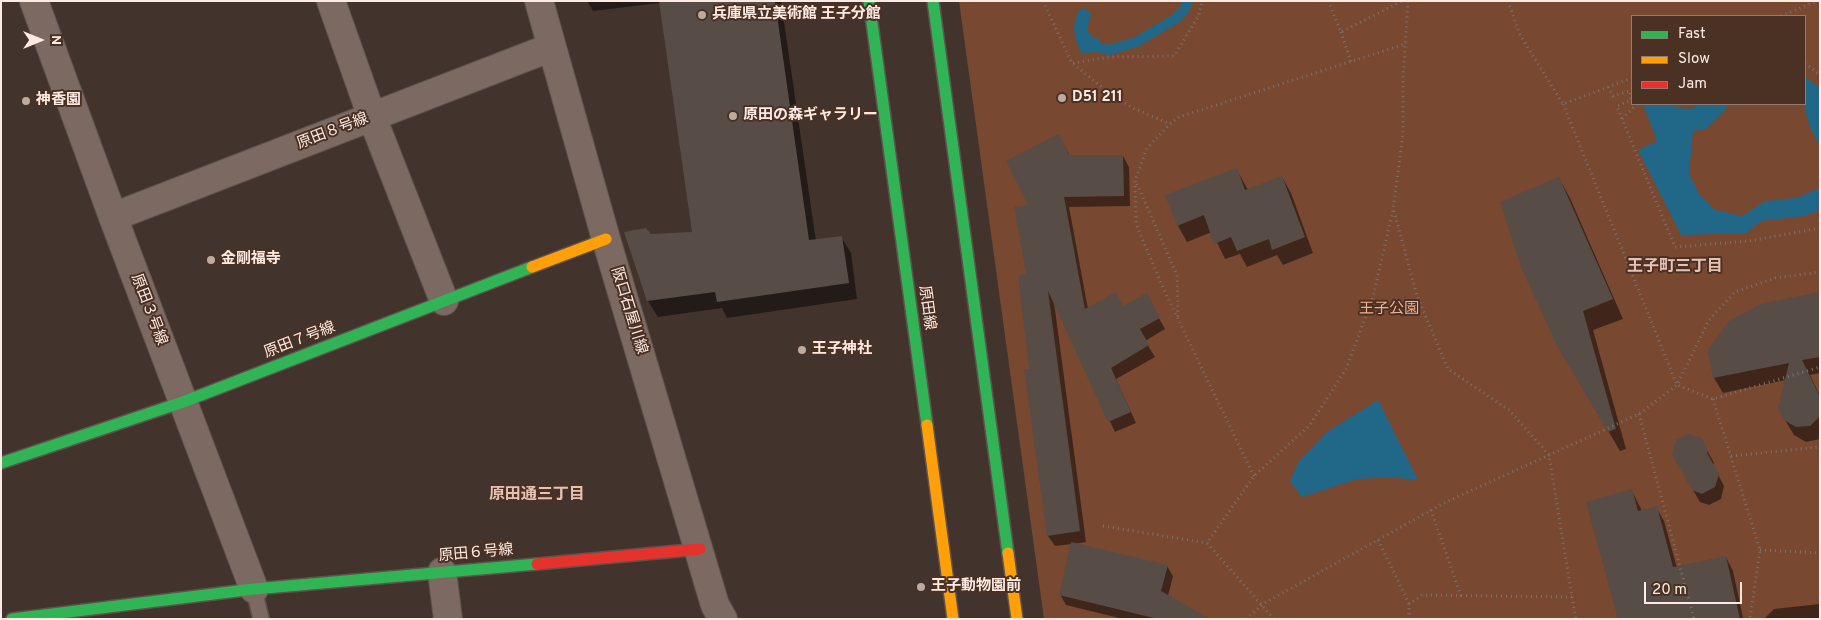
<!DOCTYPE html>
<html>
<head>
<meta charset="utf-8">
<style>
  body { margin:0 }
  #map { position:relative; width:1821px; height:620px; overflow:hidden; background:#42342d; font-family:Overpass,sans-serif }
  canvas { display:block }
  .frame { position:absolute; inset:0; border:2px solid #fdebe3; pointer-events:none }
  .legend { position:absolute; left:1631px; top:15px; width:175px; height:90px; box-sizing:border-box; background:#4b3024; border:1px solid #927b70; margin:0; padding:6px 9px; list-style:none; font-size:15px; color:#fdebe3 }
  .legend li { display:flex; align-items:center; gap:10px; height:25px }
  .legend b { width:25px; border:1px solid #927b70 }
  .north { position:absolute; left:15px; top:15px; width:50px; height:50px; -webkit-text-stroke:4px #4b3024; paint-order:stroke; rotate:90deg; font-size:14px; font-weight:700; line-height:20px; text-align:center; color:#fdebe3 }
  .north::after { content:''; display:block; margin:auto; width:18px; height:22px; background:#fdebe3; clip-path:polygon(50% 0,100% 100%,50% 72%,0 100%) }
  .scale { position:absolute; left:1644px; top:582px; width:98px; height:22px; box-sizing:border-box; border:2px solid #fdebe3; border-top:0; padding-left:6px; font-size:15px; line-height:18px; white-space:nowrap; color:#fdebe3; -webkit-text-stroke:4px #4b3024; paint-order:stroke }
</style>
</head>
<body>
<div id="map">
<canvas width="1821" height="620"></canvas>
<div class="frame"></div>
<ul class="legend">
<li><b style="height:6px;background:#30b455"></b>Fast</li>
<li><b style="height:6px;background:#ff9f0a"></b>Slow</li>
<li><b style="height:6px;background:#e5322d"></b>Jam</li>
</ul>
<div class="north">N</div>
<div class="scale">20 m</div>
</div>
<script>
const context = document.querySelector('canvas').getContext('2d');
context.lineJoin = 'round';
function fill(path, color) {
  context.fillStyle = color;
  context.fill(path, 'evenodd');
}
function shape(rows) {
  const path = new Path2D();
  for (const r of rows) {
    path.moveTo(r[0], r[1]);
    for (let i = 2; i < r.length; i += 2) path.lineTo(r[i], r[i + 1]);
  }
  return path;
}
function stroke(path, color, width, dash) {
  context.strokeStyle = color;
  context.lineWidth = width;
  context.lineCap = dash ? 'butt' : 'round';
  context.setLineDash(dash || []);
  context.stroke(path);
}
function label(font, color, halo, rows, align = 'center') {
  context.font = font + ' Overpass,"Noto Sans JP",sans-serif';
  context.lineWidth = 4;
  context.setLineDash([]);
  context.textBaseline = 'middle';
  context.strokeStyle = halo;
  context.fillStyle = color;
  for (const [text, x, y, turn = 0] of rows) {
    context.save();
    context.translate(x, y);
    context.rotate((+turn || 0) * Math.PI / 180);
    context.textAlign = isNaN(turn) ? turn : align;
    if (halo) context.strokeText(text, 0, 0);
    context.fillText(text, 0, 0);
    context.restore();
  }
}
fill(shape([
  [959,1,1820,1,1820,619,1044,619],
  [1632,16,1805,16,1805,104,1632,104]
]), '#784831');
fill(shape([
  [1084,8,1091,14,1087,29,1092,37,1100,39,1097,52,1081,53,1076,40,1074,26,1078,11],
  [1805,77,1820,88,1820,147,1809,125,1804,104],
  [1643,104,1667,105,1689,109,1702,104,1728,104,1726,109,1706,129,1693,131,1689,174,1699,194,1715,210,1742,216,1765,201,1796,198,1820,188,1820,210,1805,216,1761,221,1746,233,1681,235,1638,150,1657,141],
  [1378,400,1418,480,1388,477,1357,479,1302,497,1290,481,1299,461,1327,432]
]), '#216888');
fill(shape([
  [587,1,781,1,816,241,841,237,851,253,857,299,727,318,722,308,658,317,648,301,626,233,650,236,693,233,660,3,593,11],
  [1059,136,1070,156,1123,156,1129,167,1130,206,1069,207,1088,309,1123,307,1146,295,1165,329,1145,341,1155,357,1116,379,1136,423,1115,432,1054,302,1086,542,1074,544,1167,566,1173,576,1168,596,1208,619,1123,619,1066,605,1060,594,1072,544,1055,546,1048,536,1030,370,1028,275,1030,205],
  [1237,170,1248,190,1282,177,1291,193,1313,253,1283,265,1277,255,1247,267,1240,254,1225,259,1212,232,1187,242,1178,226],
  [1559,178,1570,198,1623,319,1593,330,1626,449,1620,451,1558,345],
  [1820,294,1820,373,1810,375,1820,396,1820,439,1806,442,1794,435,1785,420,1786,380,1723,393,1714,378,1710,350],
  [1701,439,1714,463,1713,465,1724,486,1721,499,1709,505,1700,502,1693,490],
  [1632,491,1642,511,1656,507,1664,521,1677,568,1726,557,1733,571,1743,618,1620,619],
  [1820,604,1820,619,1764,619,1774,609]
]), '#0007');
stroke(shape([
  [1098,47,1109,50,1136,42,1175,19,1184,10,1188,1]
]), '#216888', 10);
fill(shape([
  [659,1,775,1,809,240,842,236,849,283,717,302,715,292,647,301,624,232,646,228,651,234,692,232],
  [1059,134,1069,155,1123,155,1124,196,1064,197,1085,309,1116,292,1123,306,1147,293,1160,318,1140,329,1149,345,1111,368,1131,412,1108,422,1048,291,1080,531,1047,536,1024,369,1029,369,1018,275,1026,274,1014,207,1028,205,1006,161],
  [1237,168,1245,190,1282,176,1305,237,1272,250,1269,239,1237,251,1231,237,1214,244,1204,215,1177,226,1165,195],
  [1559,177,1613,299,1583,311,1616,429,1608,432,1557,346,1521,267,1500,202],
  [1820,292,1820,357,1802,360,1820,397,1820,416,1810,426,1796,427,1784,420,1778,408,1789,363,1713,378,1708,350,1729,321,1761,304],
  [1688,434,1702,438,1708,450,1707,453,1719,474,1715,487,1702,494,1692,490,1672,454,1676,440],
  [1632,489,1638,511,1657,506,1673,567,1726,556,1740,619,1618,619,1586,502],
  [1071,542,1168,565,1161,591,1210,619,1158,619,1059,595]
]), '#584c46');
const lane = shape([
  [254,589,261,619]
]);
const street = shape([
  [34,1,113,217,254,589],
  [331,1,372,117,444,301],
  [539,1,606,239,715,605,723,619],
  [113,217,552,47],
  [442,572,448,619]
]);
const fast = shape([
  [869,1,927,425],
  [933,1,1008,553],
  [1,463,183,402,532,267],
  [12,619,254,589,537,564]
]);
const slow = shape([
  [532,267,606,239],
  [927,425,953,619],
  [1008,553,1017,619]
]);
const jam = shape([
  [537,564,700,549]
]);
stroke(lane, '#5e524c', 18);
stroke(street, '#5e524c', 30);
stroke(fast, '#5e524c', 14);
stroke(slow, '#5e524c', 14);
stroke(jam, '#5e524c', 14);
stroke(shape([
  [1043,1,1072,63,1108,92,1133,108,1170,124],
  [1328,1,1341,32,1402,1],
  [1508,1,1519,33,1563,104,1632,78],
  [1781,16,1817,1],
  [1341,32,1351,62],
  [1073,63,1109,57,1174,56,1199,15,1202,1],
  [1805,63,1820,75],
  [1608,87,1613,96,1630,91,1631,100,1617,106,1622,119],
  [1563,104,1677,385,1713,399,1820,367],
  [1637,104,1622,119,1675,247,1749,241,1820,228],
  [1137,184,1177,275,1178,317],
  [1394,211,1417,296,1448,369,1509,410,1549,455,1572,597,1422,595,1409,604,1409,619],
  [1713,399,1760,550,1750,619],
  [1639,414,1694,619],
  [1731,456,1820,447],
  [1254,476,1165,292,1136,224,1135,181,1147,148,1170,124,1179,117,1405,44],
  [1431,510,1461,596],
  [1103,526,1207,543],
  [1378,540,1409,604],
  [1760,550,1820,553],
  [1572,597,1576,619],
  [1246,619,1263,604,1444,503,1639,414,1677,385,1709,320,1735,292,1775,278,1820,272],
  [1274,619,1207,543,1254,476,1309,426,1346,369,1373,297,1393,210,1403,134,1403,79,1408,1]
]), '#80716a', 3, [1, 4]);
stroke(lane, '#7c6a62', 15);
stroke(street, '#7c6a62', 28);
stroke(fast, '#30b455', 11);
stroke(slow, '#ff9f0a', 11);
stroke(jam, '#e5322d', 11);
for (const [x, y, r, color] of [
  [702,15,5,"#bcaba3"],
  [1062,98,5,"#bcaba3"],
  [26,101,5,"#bcaba3"],
  [733,116,5,"#bcaba3"],
  [211,260,5,"#bcaba3"],
  [802,350,5,"#bcaba3"],
  [921,587,5,"#bcaba3"]
]) {
  const dot = new Path2D();
  dot.arc(x, y, r, 0, 2 * Math.PI);
  context.fillStyle = color;
  context.fill(dot);
  stroke(dot, '#4b3024', 2);
}
label('bold 15px', '#fdebe3', '#4b3024', [
  ["兵庫県立美術館 王子分館",712,15],
  ["D51 211",1072,98],
  ["神香園",36,101],
  ["原田の森ギャラリー",743,116],
  ["金剛福寺",221,260],
  ["王子神社",812,350],
  ["王子動物園前",931,587]
], 'left');
label('15px', '#fdebe3', '#4b3024', [
  ["原田８号線",333,132,-21],
  ["原田線",926,308,82],
  ["原田３号線",148,310,69],
  ["阪口石屋川線",628,311,73],
  ["原田７号線",300,341,-21],
  ["原田６号線",476,554,-5]
]);
label('15px', '#f2af92', '#4b3024', [
  ["王子公園",1389,310]
]);
label('bold 16px', '#e5c2b3', '#4b3024', [
  ["王子町三丁目",1675,268],
  ["原田通三丁目",537,496]
]);
</script>
</body>
</html>
